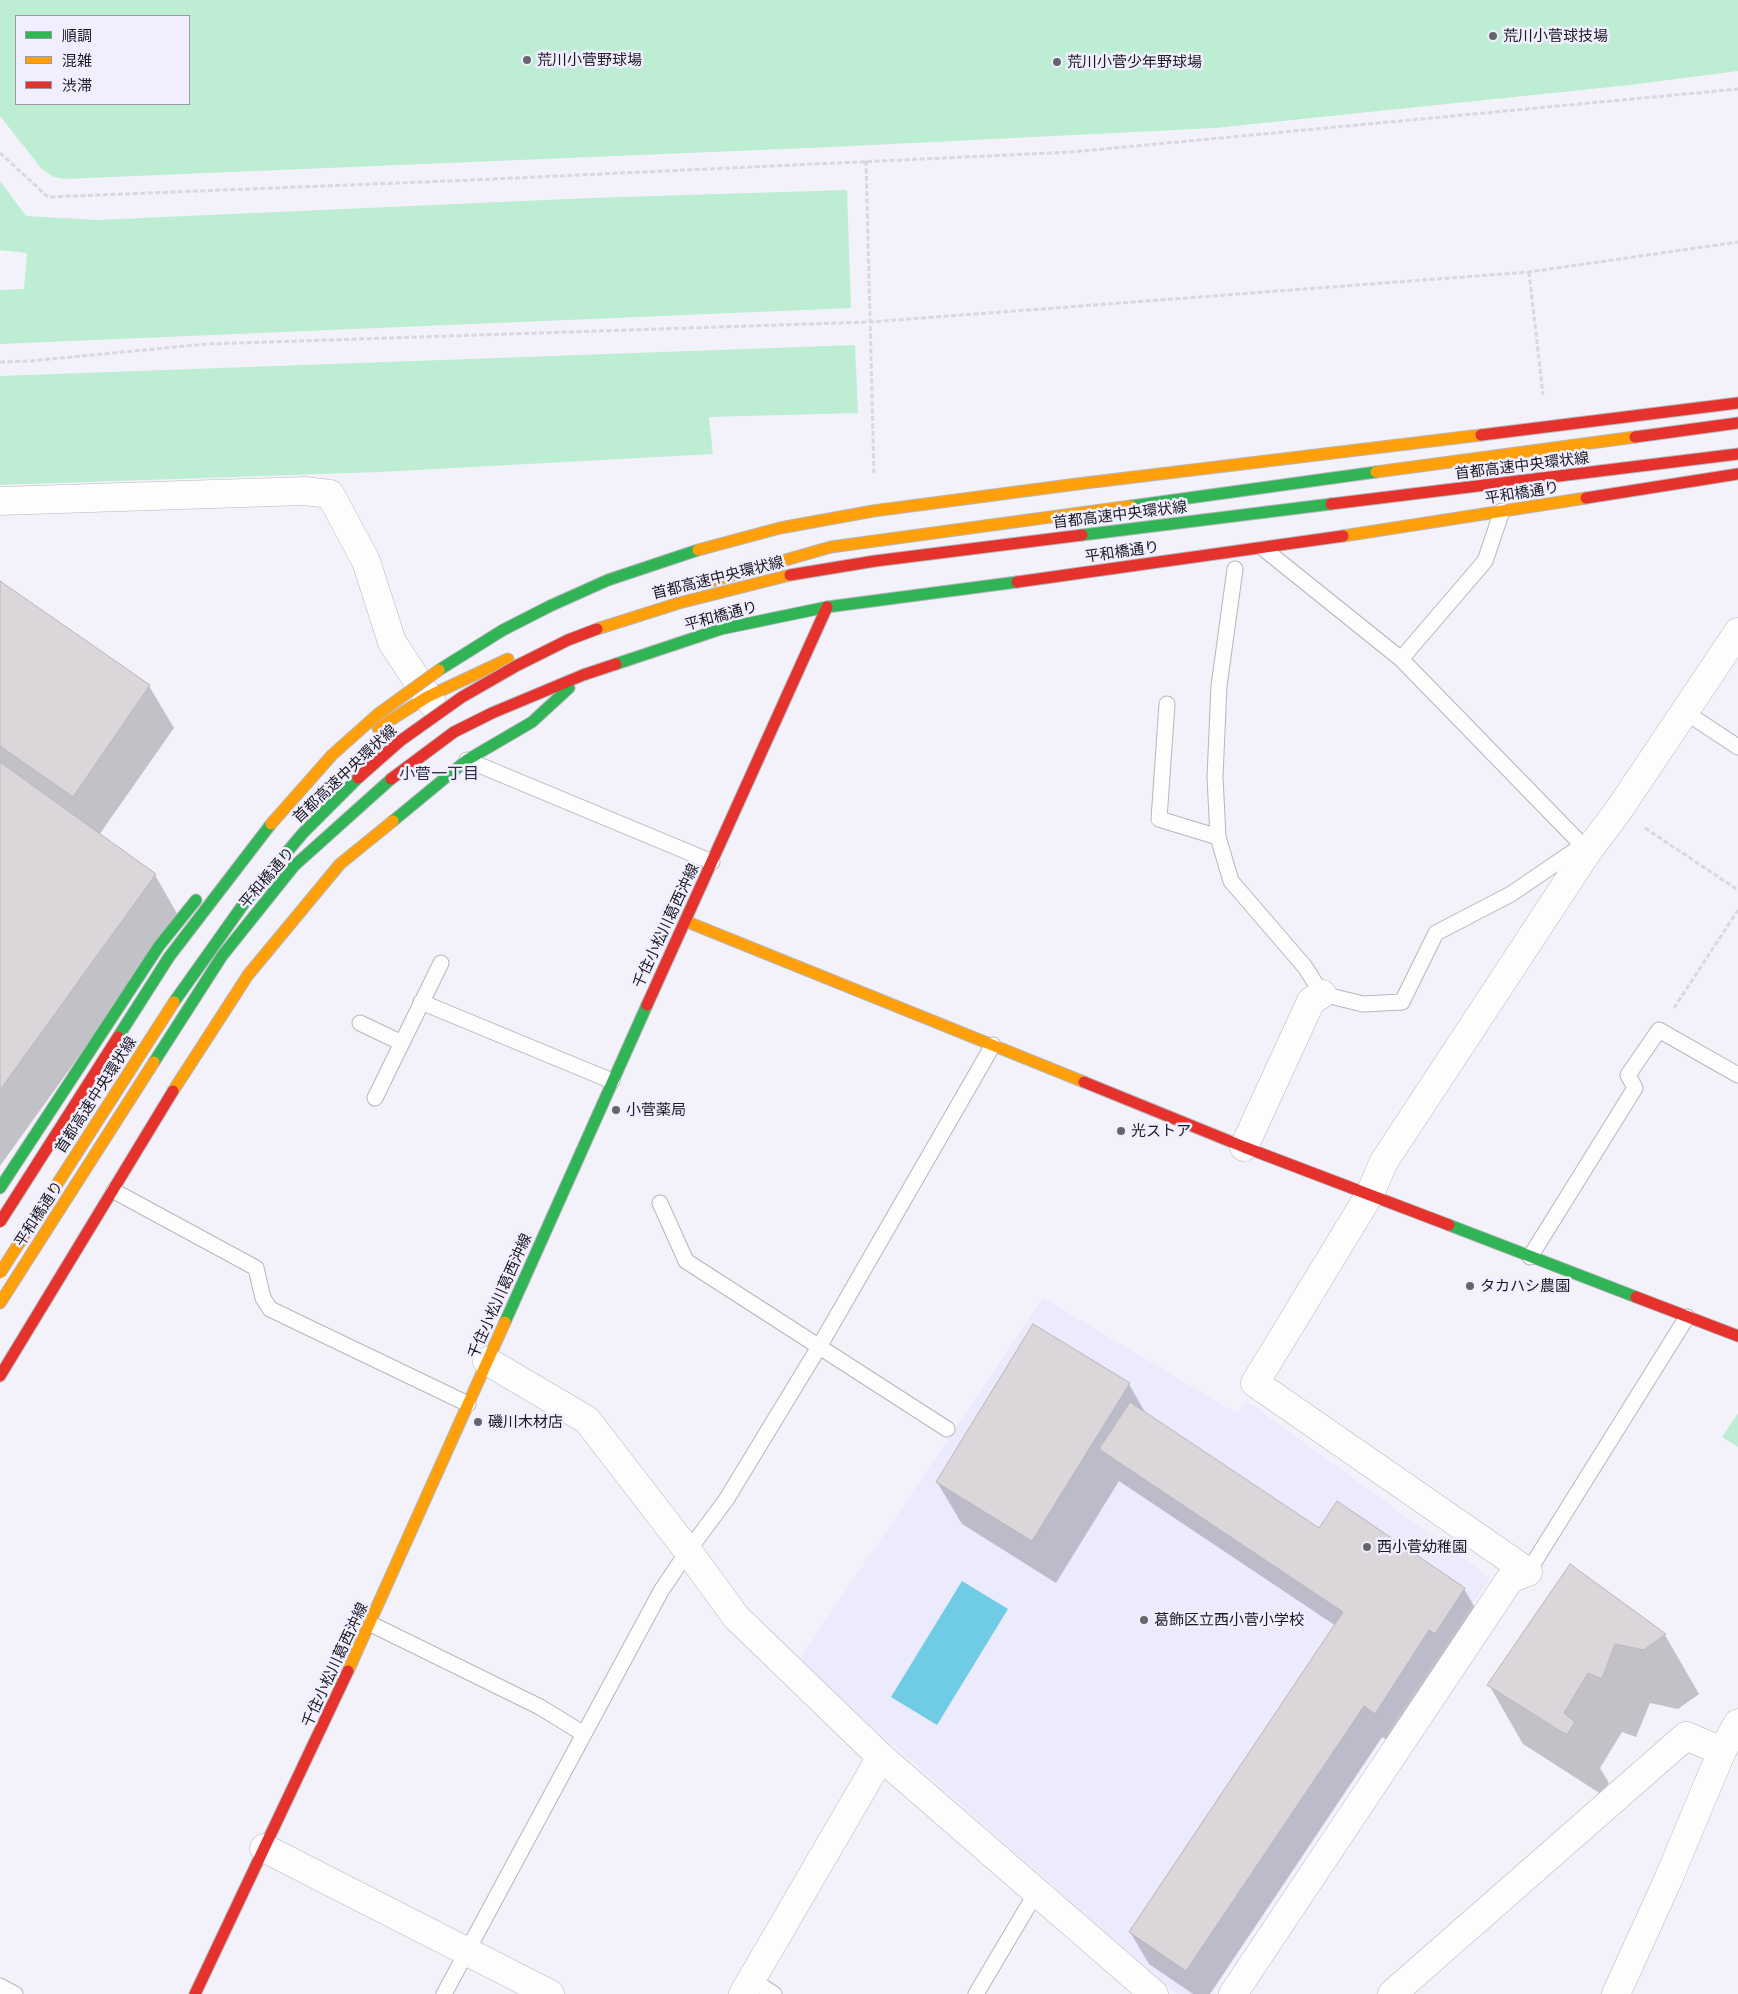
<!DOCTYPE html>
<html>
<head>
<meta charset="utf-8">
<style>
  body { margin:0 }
  #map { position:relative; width:1738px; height:1994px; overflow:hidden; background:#f3f2fb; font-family:"Public Sans","Noto Sans JP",sans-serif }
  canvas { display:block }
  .legend { position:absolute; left:15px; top:15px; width:175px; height:90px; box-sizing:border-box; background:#f0eeff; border:1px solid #9a99a6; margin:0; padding:6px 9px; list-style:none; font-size:15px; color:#1a1920 }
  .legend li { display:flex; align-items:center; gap:10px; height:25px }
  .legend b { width:25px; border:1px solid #9a99a6 }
</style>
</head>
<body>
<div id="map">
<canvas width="1738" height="1994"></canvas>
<ul class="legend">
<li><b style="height:6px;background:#30b455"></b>順調</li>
<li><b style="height:6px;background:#ff9f0a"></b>混雑</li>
<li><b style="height:6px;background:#e5322d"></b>渋滞</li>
</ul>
</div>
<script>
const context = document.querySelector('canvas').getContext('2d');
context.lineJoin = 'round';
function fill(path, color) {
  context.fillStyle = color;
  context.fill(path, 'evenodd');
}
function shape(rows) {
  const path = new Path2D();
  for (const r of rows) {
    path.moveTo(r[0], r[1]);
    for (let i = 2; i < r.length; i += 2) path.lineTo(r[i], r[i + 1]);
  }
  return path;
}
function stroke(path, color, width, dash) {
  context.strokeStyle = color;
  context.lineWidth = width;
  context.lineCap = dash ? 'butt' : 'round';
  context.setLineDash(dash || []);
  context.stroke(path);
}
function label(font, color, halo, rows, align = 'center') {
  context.font = font + ' "Public Sans","Noto Sans JP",sans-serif';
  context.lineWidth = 5;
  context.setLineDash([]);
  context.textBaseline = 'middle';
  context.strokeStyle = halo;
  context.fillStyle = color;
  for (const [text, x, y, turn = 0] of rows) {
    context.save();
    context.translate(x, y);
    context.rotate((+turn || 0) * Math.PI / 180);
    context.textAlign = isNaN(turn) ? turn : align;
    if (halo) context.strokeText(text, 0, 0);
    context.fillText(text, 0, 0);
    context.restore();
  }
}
fill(shape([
  [1043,1298,1238,1414,1247,1401,1490,1578,1211,1994,1177,1994,798,1662]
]), '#eceafd');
fill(shape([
  [0,0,1738,0,1738,71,1630,85,1215,128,832,147,63,179,53,177,41,168,0,116],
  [16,16,189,16,189,104,16,104],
  [0,181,26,216,97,220,590,198,847,190,851,308,0,344,0,290,24,289,27,253,0,250],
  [855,345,858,413,709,417,713,454,380,472,0,485,0,376],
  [1738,1413,1738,1447,1722,1437]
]), '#bdeed4');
fill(shape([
  [962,1581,1008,1609,937,1725,891,1697]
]), '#6fcce4');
fill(shape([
  [0,582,149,686,174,728,99,835,155,875,179,917,0,1166],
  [1129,1384,1146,1414,1319,1530,1464,1589,1483,1621,1394,1745,1382,1737,1210,1994,1193,1994,1149,1964,1130,1932,1336,1626,1119,1481,1056,1583,962,1524,937,1482],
  [1570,1566,1665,1635,1699,1694,1678,1709,1650,1703,1636,1737,1622,1732,1600,1768,1609,1783,1601,1794,1523,1744,1489,1685]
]), '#0003');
const building = shape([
  [0,581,150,685,73,797,0,746,0,581],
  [0,762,156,874,0,1090,0,762],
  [1033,1324,1130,1383,1032,1541,936,1482,1033,1324],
  [1130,1402,1319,1528,1337,1501,1465,1588,1435,1634,1429,1630,1375,1714,1364,1706,1186,1971,1129,1932,1343,1612,1099,1449,1130,1402],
  [1570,1564,1666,1634,1644,1650,1615,1644,1602,1679,1588,1673,1564,1713,1575,1722,1567,1735,1487,1685,1570,1564]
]);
fill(building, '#dbd6d9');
stroke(building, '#bab6b8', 1);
const lane = shape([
  [1264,549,1401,659,1588,851],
  [1401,659,1485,561,1502,511],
  [1167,704,1159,819,1218,837,1231,881,1305,967,1322,994,1363,1004,1402,1002,1436,933,1511,894,1583,845],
  [1685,712,1738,747],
  [467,760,712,862],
  [1218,837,1215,777,1219,686,1235,569],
  [421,1002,612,1081],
  [360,1023,402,1043],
  [375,1098,441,963],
  [114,1191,256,1268,263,1298,270,1309,468,1404],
  [660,1203,686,1261,947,1429],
  [1530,1257,1635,1088,1628,1075,1659,1030,1738,1075],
  [1528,1572,1687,1317],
  [371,1624,540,1707,584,1734],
  [752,1980,774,1994],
  [0,1986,15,1994],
  [444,1994,661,1591,688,1551,726,1500,819,1347,993,1045],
  [976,1994,1037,1891]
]);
const street = shape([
  [0,501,305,491,330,494,366,561,392,642,432,703],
  [1244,1147,1311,1001,1322,994],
  [487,1361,587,1420,688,1551,736,1617,881,1757,1154,1994],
  [1528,1572,1255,1383,1370,1194,1383,1163,1588,851,1618,811,1738,632],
  [264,1848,550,1994],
  [743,1994,881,1757],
  [1233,1994,1510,1579,1528,1572],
  [1392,1994,1686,1736,1722,1751],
  [1616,1994,1667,1882,1722,1751,1738,1723]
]);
const fast = shape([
  [1131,506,1376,472],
  [1082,535,1331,504],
  [616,664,721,629,827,607,1017,582],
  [393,821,467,760,532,722,569,688],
  [154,1062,222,956,294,866,391,779],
  [0,1188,159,946,196,900],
  [1449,1225,1636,1297],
  [505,1322,647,1005]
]);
const slow = shape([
  [1376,472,1635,437],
  [1077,484,1481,435],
  [1343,536,1586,498],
  [708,582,831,547,1131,506],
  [378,728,427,697,508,659],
  [685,921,1084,1082],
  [173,1091,248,975,340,864,393,821],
  [0,1303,154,1062],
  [348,1671,505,1322]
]);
const jam = shape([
  [1481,435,1738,403],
  [1635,437,1738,423],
  [1586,498,1738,474],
  [1331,504,1738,454],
  [1017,582,1343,536],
  [391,779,454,732,492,713,583,675,616,664],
  [647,1005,827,607],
  [1084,1082,1244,1147,1449,1225],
  [1636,1297,1738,1336],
  [0,1376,173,1091],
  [195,1994,348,1671]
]);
stroke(lane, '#b6b6bd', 17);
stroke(street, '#b6b6bd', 29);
stroke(fast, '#b6b6bd', 13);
stroke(slow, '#b6b6bd', 13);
stroke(jam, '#b6b6bd', 13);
stroke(shape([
  [0,153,48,197,472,180,1072,152,1738,89],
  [866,161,874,475],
  [1529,272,1543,395],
  [0,362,30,361,206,344,869,322,1529,272,1738,242],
  [1645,828,1738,890],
  [1674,1008,1738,910]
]), '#d9d8dc', 3, [5, 2.5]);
stroke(lane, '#fdfdfe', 15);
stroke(street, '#fdfdfe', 28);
stroke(fast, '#30b455', 11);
stroke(slow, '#ff9f0a', 11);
stroke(jam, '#e5322d', 11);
const fastBridge = shape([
  [439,670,503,630,550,606,608,580,698,550],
  [174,1002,245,902,303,833,358,778],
  [118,1037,169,957,271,824]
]);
const slowBridge = shape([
  [698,550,780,528,873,511,1077,484],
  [597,629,679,603,790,575],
  [271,824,332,755,378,714,439,670],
  [0,1273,174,1002]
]);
const jamBridge = shape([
  [790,575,875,561,1082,535],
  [358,778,400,741,462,697,516,666,568,640,597,629],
  [0,1222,118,1037]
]);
stroke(fastBridge, '#b6b6bd', 13, []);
stroke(slowBridge, '#b6b6bd', 13, []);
stroke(jamBridge, '#b6b6bd', 13, []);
stroke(fastBridge, '#30b455', 11);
stroke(slowBridge, '#ff9f0a', 11);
stroke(jamBridge, '#e5322d', 11);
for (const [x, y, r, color] of [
  [1493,36,5,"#66656d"],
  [527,60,5,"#66656d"],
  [1057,62,5,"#66656d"],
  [616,1110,5,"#66656d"],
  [1121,1131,5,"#66656d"],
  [1470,1286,5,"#66656d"],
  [478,1422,5,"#66656d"],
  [1367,1547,5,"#66656d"],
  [1144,1620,5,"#66656d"]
]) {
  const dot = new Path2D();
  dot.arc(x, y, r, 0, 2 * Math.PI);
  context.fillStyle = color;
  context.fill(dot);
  stroke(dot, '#f0eeff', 2);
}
label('15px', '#1a1920', '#f0eeff', [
  ["荒川小菅球技場",1503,36],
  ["荒川小菅野球場",537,60],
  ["荒川小菅少年野球場",1067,62],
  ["小菅薬局",626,1110],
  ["光ストア",1131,1131],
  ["タカハシ農園",1480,1286],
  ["磯川木材店",488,1422],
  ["西小菅幼稚園",1377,1547],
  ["葛飾区立西小菅小学校",1154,1620]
], 'left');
label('15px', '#1a1920', '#f0eeff', [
  ["首都高速中央環状線",1522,466,-7],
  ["平和橋通り",1522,493,-9],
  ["首都高速中央環状線",1120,515,-7],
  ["平和橋通り",1122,552,-8],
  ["首都高速中央環状線",718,578,-14],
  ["平和橋通り",721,616,-15],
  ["首都高速中央環状線",345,774,-43],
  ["平和橋通り",267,878,-49],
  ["千住小松川葛西沖線",666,926,-65],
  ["首都高速中央環状線",96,1095,-57],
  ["平和橋通り",39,1214,-57],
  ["千住小松川葛西沖線",500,1296,-66],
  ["千住小松川葛西沖線",335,1665,-65]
]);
label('16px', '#2f2d3d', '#f0eeff', [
  ["小菅一丁目",439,774]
]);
</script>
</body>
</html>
